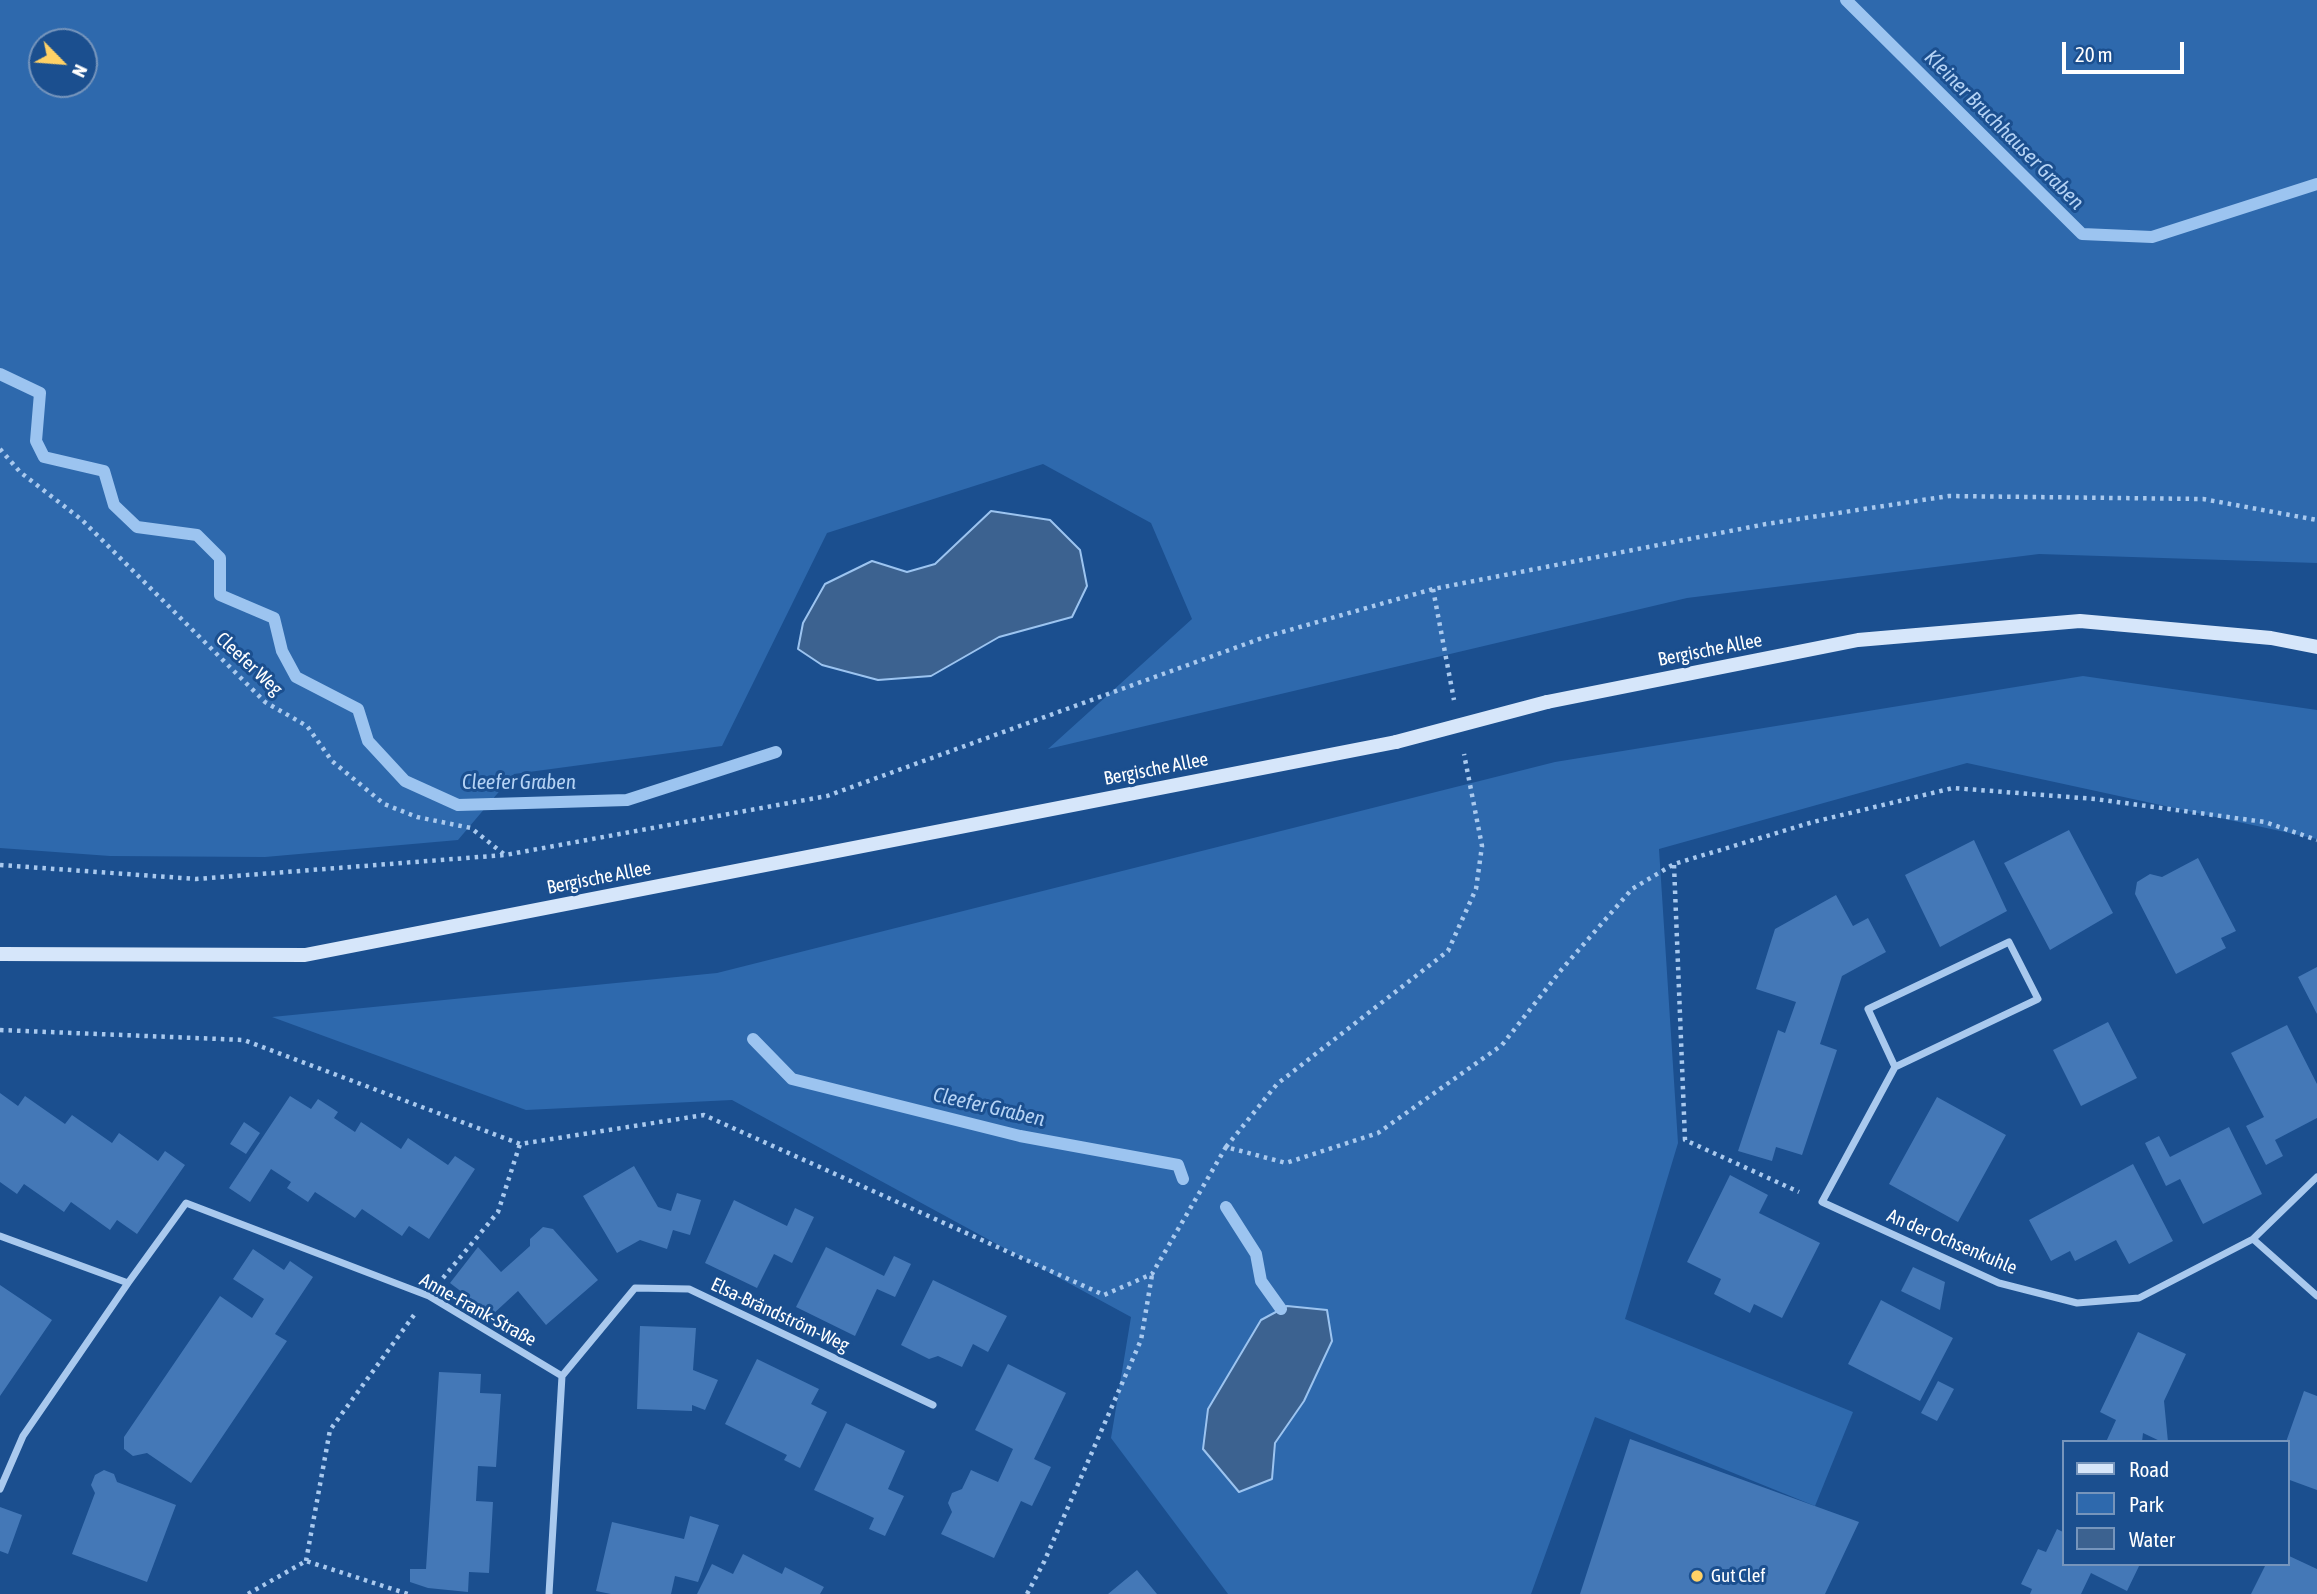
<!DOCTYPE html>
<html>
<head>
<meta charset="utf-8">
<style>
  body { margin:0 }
  #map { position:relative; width:2317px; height:1594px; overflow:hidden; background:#1b4f8f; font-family:"Asap Condensed",sans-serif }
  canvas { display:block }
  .legend { position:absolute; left:2062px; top:1440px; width:228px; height:126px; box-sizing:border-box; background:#1b4f8f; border:2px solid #7695bc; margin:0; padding:9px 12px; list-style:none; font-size:21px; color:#fff }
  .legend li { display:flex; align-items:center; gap:14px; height:35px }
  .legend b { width:35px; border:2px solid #7695bc }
  .north { position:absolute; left:28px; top:28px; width:70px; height:70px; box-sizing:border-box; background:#1b4f8f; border:2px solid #7695bc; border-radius:50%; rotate:115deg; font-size:19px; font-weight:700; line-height:28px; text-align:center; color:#fff }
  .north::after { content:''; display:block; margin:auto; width:24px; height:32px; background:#ffd166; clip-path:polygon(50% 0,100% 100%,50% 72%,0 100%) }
  .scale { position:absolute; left:2062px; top:42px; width:122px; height:32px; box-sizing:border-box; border:4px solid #fff; border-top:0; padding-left:9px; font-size:21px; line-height:24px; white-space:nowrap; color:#fff; -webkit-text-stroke:5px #1b4f8f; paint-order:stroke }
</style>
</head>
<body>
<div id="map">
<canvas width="2317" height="1594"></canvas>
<ul class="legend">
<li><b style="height:9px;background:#d6e6fa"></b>Road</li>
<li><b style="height:19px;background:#2e69ad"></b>Park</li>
<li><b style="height:19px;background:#3c6290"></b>Water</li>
</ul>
<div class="north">N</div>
<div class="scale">20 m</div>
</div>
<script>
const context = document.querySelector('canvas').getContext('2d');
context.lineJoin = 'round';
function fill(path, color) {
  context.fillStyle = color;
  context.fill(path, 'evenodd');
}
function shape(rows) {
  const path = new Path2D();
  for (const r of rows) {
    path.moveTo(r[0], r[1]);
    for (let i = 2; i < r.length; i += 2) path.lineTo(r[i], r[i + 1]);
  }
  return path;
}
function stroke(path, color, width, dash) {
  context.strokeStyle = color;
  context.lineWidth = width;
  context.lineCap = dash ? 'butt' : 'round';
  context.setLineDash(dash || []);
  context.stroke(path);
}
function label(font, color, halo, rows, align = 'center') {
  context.font = font + ' "Asap Condensed",sans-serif';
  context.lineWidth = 6;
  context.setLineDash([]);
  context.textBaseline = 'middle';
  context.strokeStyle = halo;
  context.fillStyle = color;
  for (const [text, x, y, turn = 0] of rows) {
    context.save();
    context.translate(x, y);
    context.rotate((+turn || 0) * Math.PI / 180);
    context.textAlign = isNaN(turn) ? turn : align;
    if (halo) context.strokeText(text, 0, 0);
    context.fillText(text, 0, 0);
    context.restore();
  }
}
fill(shape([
  [0,0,2317,0,2317,563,2039,554,1687,598,1048,749,1192,619,1151,523,1043,464,827,533,722,746,514,774,458,840,265,857,110,856,0,848],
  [42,42,84,42,84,84,42,84],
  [2083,676,2317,710,2317,839,1967,763,1659,849,1678,1143,1625,1319,1853,1412,1815,1506,1595,1417,1531,1594,1228,1594,1111,1438,1131,1317,732,1100,526,1110,272,1017,717,973,1555,762]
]), '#2e69ad');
const water = shape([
  [991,511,1050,520,1080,550,1087,586,1072,617,999,637,931,676,878,680,822,665,798,649,803,623,825,584,872,561,907,572,935,564,991,511],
  [1287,1306,1327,1310,1332,1341,1304,1401,1275,1443,1272,1479,1239,1492,1203,1449,1208,1409,1261,1320,1287,1306]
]);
fill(water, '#3c6290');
stroke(water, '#9cc4f0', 2);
stroke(shape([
  [1846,0,2082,234,2152,237,2317,184],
  [0,374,40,393,36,441,44,457,104,471,114,505,137,527,197,535,220,558,220,595,274,618,282,651,296,677,358,709,368,741,405,781,458,805,627,800,776,752],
  [753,1039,792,1079,1020,1136,1178,1165,1183,1179],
  [1226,1207,1256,1254,1261,1281,1281,1309]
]), '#9cc4f0', 12);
fill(shape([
  [2069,830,2113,913,2050,950,2004,863],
  [1974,840,2007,911,1940,947,1905,875],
  [2198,858,2236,931,2221,938,2226,948,2176,974,2135,894,2137,882,2150,874,2162,877],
  [1836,895,1853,926,1868,918,1886,952,1842,976,1820,1044,1837,1050,1802,1155,1776,1147,1772,1161,1738,1151,1778,1030,1785,1033,1796,1002,1756,989,1775,929],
  [2317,967,2317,1014,2298,977],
  [2108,1022,2137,1078,2081,1106,2053,1050],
  [2287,1025,2317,1084,2317,1118,2275,1140,2283,1156,2266,1165,2246,1126,2264,1117,2231,1053],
  [0,1093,18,1106,25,1096,65,1124,72,1115,112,1143,119,1133,158,1161,165,1151,185,1165,137,1234,117,1220,110,1230,71,1202,64,1212,24,1184,17,1194,0,1182],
  [290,1096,311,1109,318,1099,338,1112,334,1118,355,1132,361,1122,401,1149,408,1138,448,1165,455,1156,475,1169,429,1239,409,1226,402,1236,362,1209,355,1218,315,1192,308,1202,287,1188,291,1182,271,1169,250,1202,229,1188],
  [1937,1097,2006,1135,1958,1222,1889,1184],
  [244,1122,260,1133,246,1154,230,1144],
  [2229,1127,2262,1194,2203,1224,2180,1179,2166,1186,2145,1143,2159,1136,2170,1157],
  [2133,1164,2173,1241,2129,1264,2116,1240,2075,1261,2070,1251,2051,1261,2029,1220],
  [634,1166,658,1207,671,1211,677,1193,701,1200,690,1235,673,1230,667,1249,640,1240,617,1253,583,1196],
  [1730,1175,1768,1195,1759,1213,1820,1243,1782,1318,1754,1304,1750,1313,1714,1294,1721,1279,1687,1262],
  [734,1200,787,1226,795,1208,814,1217,792,1263,774,1254,757,1288,705,1263],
  [543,1227,553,1229,598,1280,546,1325,518,1291,492,1315,450,1283,478,1247,501,1272,530,1246,530,1239],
  [826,1247,884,1276,894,1256,911,1264,895,1297,877,1289,855,1336,796,1307],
  [253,1249,284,1270,290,1261,313,1277,275,1334,287,1341,191,1483,147,1453,133,1456,124,1449,124,1437,220,1296,252,1318,264,1299,233,1279],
  [1913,1267,1945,1282,1940,1310,1901,1291],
  [933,1280,1007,1316,988,1352,973,1344,962,1367,938,1356,929,1359,901,1345],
  [0,1285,52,1320,0,1396],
  [1881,1300,1953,1338,1920,1401,1848,1364],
  [640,1326,696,1328,693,1370,718,1380,705,1410,692,1405,692,1411,637,1409],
  [2138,1332,2186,1354,2164,1401,2168,1442,2162,1442,2143,1433,2142,1442,2106,1442,2116,1420,2100,1412],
  [757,1359,819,1389,811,1404,827,1412,800,1468,784,1460,787,1455,725,1424],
  [1008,1364,1066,1393,1034,1459,1051,1467,1032,1506,1021,1501,994,1558,941,1534,952,1512,948,1503,952,1493,962,1489,971,1470,998,1482,1013,1449,975,1430],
  [439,1372,481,1374,480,1393,501,1394,496,1467,478,1466,476,1501,493,1502,489,1573,469,1572,468,1592,428,1588,410,1582,410,1569,426,1569],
  [1938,1381,1954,1389,1937,1421,1921,1413],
  [2304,1391,2317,1396,2317,1490,2287,1479,2286,1442],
  [846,1423,905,1451,888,1489,904,1496,885,1536,869,1529,874,1518,814,1490],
  [1630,1439,1859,1522,1825,1594,1580,1594],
  [104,1470,114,1474,117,1482,176,1505,147,1582,72,1554,95,1493,91,1485,95,1475],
  [0,1507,22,1515,8,1554,0,1551],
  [690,1516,719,1525,698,1582,675,1576,671,1594,611,1594,596,1591,612,1522,684,1539],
  [2057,1529,2063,1532,2063,1564,2140,1564,2127,1591,2091,1573,2081,1594,2030,1594,2032,1589,2021,1584,2038,1549,2046,1552],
  [743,1554,782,1574,785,1567,824,1587,820,1594,697,1594,712,1564,733,1574],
  [2287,1555,2317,1569,2317,1594,2251,1594,2266,1564,2287,1564],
  [1137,1570,1157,1594,1108,1594]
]), '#4478b7');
stroke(shape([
  [0,449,20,472,82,520,265,702,307,726,332,761,384,804,417,817,471,828,505,855],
  [1433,589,1454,700],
  [0,865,196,879,505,855,827,796,1265,637,1433,589,1766,524,1949,496,2203,499,2317,520],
  [1674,865,1685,1140,1799,1192],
  [0,1030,244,1040,520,1144,704,1115,1104,1295,1152,1274,1226,1147,1286,1163,1378,1133,1502,1045,1562,969,1632,889,1674,864,1813,822,1953,788,2095,799,2265,822,2317,840],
  [1226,1147,1277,1084,1448,951,1476,889,1482,846,1464,754],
  [443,1278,498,1212,520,1144],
  [306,1561,330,1430,414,1315],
  [248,1594,306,1561,408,1594],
  [1027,1594,1044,1562,1141,1340,1152,1275]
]), '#a9c9ee', 4.5, [3.5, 5]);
stroke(shape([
  [1895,1067,1868,1009,2009,942,2038,999,1895,1067,1822,1202,1999,1283,2077,1303,2139,1298,2253,1239,2317,1296],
  [0,1236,128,1283,186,1203,429,1296,562,1376,549,1594],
  [2253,1239,2317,1177],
  [562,1376,635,1288,689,1289,933,1405],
  [0,1489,23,1436,128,1283]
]), '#a9c9ee', 7);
stroke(shape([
  [1547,702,1858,640,2080,621,2271,638,2317,647],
  [0,954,305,955,1396,742]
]), '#d6e6fa', 14);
stroke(shape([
  [1396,742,1547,702]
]), '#d6e6fa', 14);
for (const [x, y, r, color] of [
  [1697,1576,7,"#ffd166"]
]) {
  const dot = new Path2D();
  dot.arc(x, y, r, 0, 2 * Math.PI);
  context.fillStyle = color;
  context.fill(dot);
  stroke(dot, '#1b4f8f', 2.5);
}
label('19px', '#fff', '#1b4f8f', [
  ["Bergische Allee",1710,650,-11],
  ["Cleefer Weg",249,664,43],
  ["Bergische Allee",1156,769,-11],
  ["Bergische Allee",599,878,-11],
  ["An der Ochsenkuhle",1952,1242,23],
  ["Anne-Frank-Straße",478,1310,29],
  ["Elsa-Brändström-Weg",780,1315,25]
]);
label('19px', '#fff', '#1b4f8f', [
  ["Gut Clef",1711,1576]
], 'left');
label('italic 21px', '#b5d3f5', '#1b4f8f', [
  ["Kleiner Bruchhauser Graben",2004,130,45],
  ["Cleefer Graben",519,782],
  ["Cleefer Graben",989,1107,13]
]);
</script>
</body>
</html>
